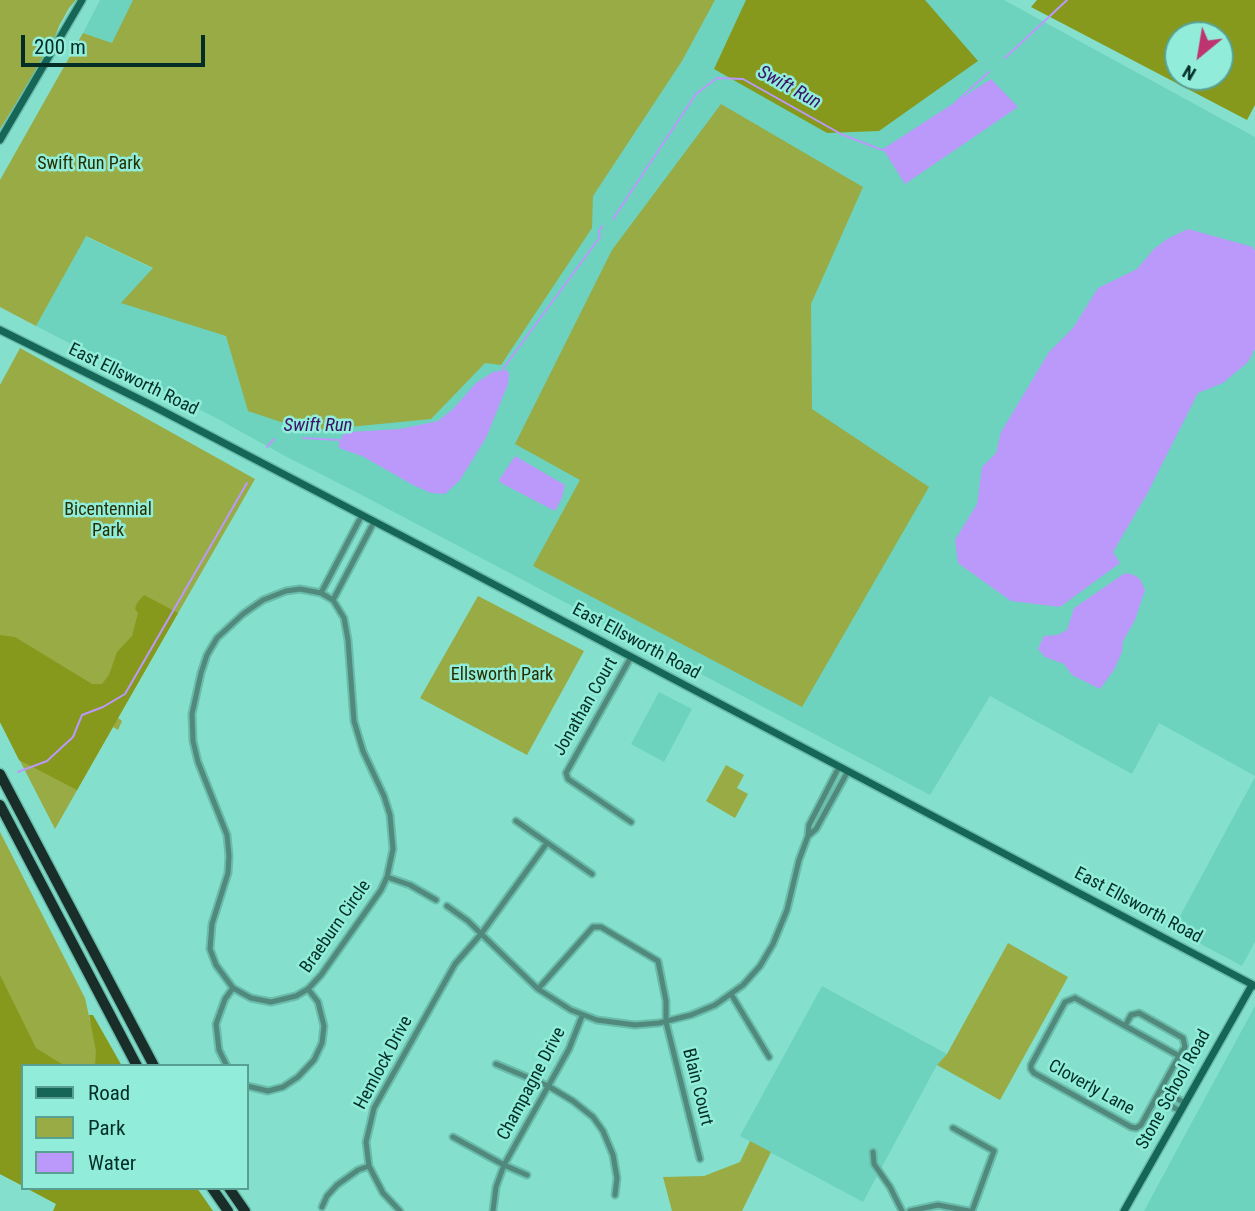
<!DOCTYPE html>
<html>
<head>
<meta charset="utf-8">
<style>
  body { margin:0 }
  #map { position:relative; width:1255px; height:1211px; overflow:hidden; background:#84e0cc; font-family:"Roboto Condensed",sans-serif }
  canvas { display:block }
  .legend { position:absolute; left:21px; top:1064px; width:228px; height:126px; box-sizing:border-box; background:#91edd9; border:2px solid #58a192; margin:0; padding:9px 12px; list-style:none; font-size:21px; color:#032e27 }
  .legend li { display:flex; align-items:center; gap:14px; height:35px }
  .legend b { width:35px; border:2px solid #58a192 }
  .north { position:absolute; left:1164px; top:21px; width:70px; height:70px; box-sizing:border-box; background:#91edd9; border:2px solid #58a192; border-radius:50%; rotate:210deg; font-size:19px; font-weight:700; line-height:28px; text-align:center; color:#032e27 }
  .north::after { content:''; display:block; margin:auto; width:24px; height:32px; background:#bd3470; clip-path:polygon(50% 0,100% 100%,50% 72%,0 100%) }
  .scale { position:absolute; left:21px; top:35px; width:184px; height:32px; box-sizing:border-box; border:4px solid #032e27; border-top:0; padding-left:9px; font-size:21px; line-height:24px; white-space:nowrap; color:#032e27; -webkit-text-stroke:5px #91edd9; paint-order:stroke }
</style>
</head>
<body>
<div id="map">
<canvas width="1255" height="1211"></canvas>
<ul class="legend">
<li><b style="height:9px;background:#166658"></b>Road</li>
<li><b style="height:19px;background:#98ab44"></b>Park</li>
<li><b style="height:19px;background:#ba99fb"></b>Water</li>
</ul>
<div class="north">N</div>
<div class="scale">200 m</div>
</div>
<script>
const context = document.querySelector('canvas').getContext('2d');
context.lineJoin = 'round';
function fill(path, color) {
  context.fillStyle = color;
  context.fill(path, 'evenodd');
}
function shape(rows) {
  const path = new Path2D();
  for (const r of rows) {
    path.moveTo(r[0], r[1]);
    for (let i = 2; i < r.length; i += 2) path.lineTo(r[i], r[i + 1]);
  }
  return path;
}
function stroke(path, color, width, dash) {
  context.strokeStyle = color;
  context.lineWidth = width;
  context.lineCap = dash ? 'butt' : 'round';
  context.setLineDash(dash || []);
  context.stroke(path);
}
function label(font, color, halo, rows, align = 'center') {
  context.font = font + ' "Roboto Condensed",sans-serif';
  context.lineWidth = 5;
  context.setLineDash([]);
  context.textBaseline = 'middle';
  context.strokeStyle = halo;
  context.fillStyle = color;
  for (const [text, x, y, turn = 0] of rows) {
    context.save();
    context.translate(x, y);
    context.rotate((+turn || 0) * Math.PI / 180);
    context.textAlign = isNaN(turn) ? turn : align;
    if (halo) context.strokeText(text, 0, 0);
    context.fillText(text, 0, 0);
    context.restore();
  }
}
fill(shape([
  [100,0,1004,0,1255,137,1255,776,1159,723,1132,774,990,696,930,795,358,493,285,456,216,418,36,326,85,236,168,276,111,43,83,33],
  [659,692,692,709,664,762,631,744],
  [1255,777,1255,942,1242,966,1173,929],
  [822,986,947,1054,937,1065,863,1202,740,1136],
  [1255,1006,1255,1211,1144,1211,1186,1133]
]), '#6dd3bf');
fill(shape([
  [0,0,76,0,69,8,59,26,52,45,0,129],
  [133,0,715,0,682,61,593,196,592,228,501,365,485,363,431,419,308,431,248,411,226,336,121,303,153,268,86,236,36,326,0,307,0,180,83,33,112,43],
  [721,104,863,187,811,304,812,409,929,487,802,707,533,566,580,480,515,444,612,250],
  [20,348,255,479,118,718,122,721,118,730,113,727,55,829,0,722,0,385],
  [478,596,584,651,527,755,420,698],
  [726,765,744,775,737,788,748,794,735,818,706,801],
  [0,832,85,998,90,1021,114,1066,23,1066,23,1186,0,1174],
  [1008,943,1068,977,1000,1100,937,1065,947,1054],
  [750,1141,771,1152,742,1211,672,1211,663,1177,704,1176,740,1162]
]), '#98ab44');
fill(shape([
  [746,0,925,0,978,61,879,131,827,133,714,69],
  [1037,0,1255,0,1255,105,1247,120,1031,7],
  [1220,35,1220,77,1178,77,1178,35],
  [144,595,178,613,77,790,19,760,0,722,0,635,15,637,92,684,102,684,109,675,117,652,132,636,138,613,135,609,137,603],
  [0,975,36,1048,65,1066,23,1066,23,1186,0,1174],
  [89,1015,93,1015,122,1066,95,1066,96,1051],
  [26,1188,197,1188,213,1211,53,1211,56,1204]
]), '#86991d');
fill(shape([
  [991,79,1018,107,905,184,883,149],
  [1188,229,1253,247,1255,251,1255,349,1248,362,1223,383,1198,393,1147,494,1113,552,1120,563,1060,607,1011,601,958,563,955,540,977,504,982,467,996,453,1001,432,1049,352,1073,328,1098,288,1137,269,1154,249,1167,239],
  [507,370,509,374,508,384,486,438,460,480,445,494,431,493,413,485,362,456,339,448,339,442,343,435,349,432,400,429,438,421,453,409,476,383,493,372],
  [515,456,565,485,562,498,555,511,501,483,499,480],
  [1125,573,1134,575,1140,579,1145,590,1135,620,1123,641,1122,652,1114,670,1100,689,1072,675,1064,664,1045,657,1038,649,1044,636,1057,635,1067,630,1074,608]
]), '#ba99fb');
stroke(shape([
  [1005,58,1067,0],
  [956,102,989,72],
  [613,219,696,94,717,78,743,79,841,134,882,150,886,149],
  [502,370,600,237,599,231,602,226],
  [303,438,339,440],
  [267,447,274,439],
  [18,772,47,761,73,737,82,715,103,707,125,694,247,483]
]), '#ba99fb', 2);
const minor = shape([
  [300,589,321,593,333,600,344,618,348,640,354,721,363,751,384,796,390,815,393,849,387,877,381,890,321,975,308,989,296,996,271,1002,251,998,233,988,216,965,210,949,212,924,228,873,229,856,227,835,198,762,193,741,192,714,201,673,207,655,217,638,243,614,263,600,286,591,300,589],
  [321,593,362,515],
  [333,600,374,522],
  [516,821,592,874],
  [631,822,568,779,566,773,631,657],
  [808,836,816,829,848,771],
  [387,877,410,885,436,900],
  [447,906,468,921,538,989,571,1010,597,1020,635,1025,659,1023,691,1015,715,1005,743,985,760,966,773,944,787,910,799,860,808,836,809,825,839,767],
  [538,989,593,927,601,927,658,961,666,1001,666,1022,700,1159],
  [731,994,769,1057],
  [1075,998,1179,1056,1141,1125,1136,1128,1131,1127,1034,1073,1031,1069,1031,1065,1065,1002,1075,998],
  [1125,1026,1131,1015,1139,1013,1183,1038,1185,1047,1179,1056],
  [496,1064,548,1086,573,1101,593,1117,603,1131,613,1155,617,1178,615,1195],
  [227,1066,219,1050,216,1024,225,999,233,988],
  [247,1086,268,1091,283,1087,298,1077,314,1060,322,1043,324,1026,318,1002,308,989],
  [1161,1090,1185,1103],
  [1157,1098,1180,1111],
  [953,1128,994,1151,972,1211],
  [453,1137,504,1165,527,1175],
  [873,1152,874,1164,890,1187,902,1211],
  [322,1207,327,1196,337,1185,358,1170,369,1166],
  [400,1211,383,1193,369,1166,366,1142,374,1108,455,964,481,934,547,843],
  [493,1211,496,1187,504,1165,569,1049,582,1016],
  [910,1211,938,1205,969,1211]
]);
const secondary = shape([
  [0,140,82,0],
  [0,330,151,405,425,548,1255,986],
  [1124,1211,1252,985]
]);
const motorway = shape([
  [0,774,154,1066],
  [0,805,137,1066],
  [212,1188,228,1211],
  [229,1188,245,1211]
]);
stroke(minor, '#6abcab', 9);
stroke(secondary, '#6abcab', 10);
stroke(motorway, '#6abcab', 13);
stroke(minor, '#518a7d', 5);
stroke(secondary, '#166658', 7);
stroke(motorway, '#192e29', 10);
label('18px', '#282f00', '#91edd9', [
  ["Swift Run Park",89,164],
  ["Bicentennial",108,510],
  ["Park",108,531],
  ["Ellsworth Park",502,675]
]);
label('18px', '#032e27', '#91edd9', [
  ["East Ellsworth Road",133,380,26],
  ["East Ellsworth Road",636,642,28],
  ["Jonathan Court",586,707,-60],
  ["East Ellsworth Road",1138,906,28],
  ["Braeburn Circle",336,927,-55],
  ["Hemlock Drive",384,1063,-62],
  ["Champagne Drive",532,1084,-62],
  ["Blain Court",697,1087,76],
  ["Cloverly Lane",1091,1088,29],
  ["Stone School Road",1174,1090,-61]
]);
label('italic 19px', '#3a1368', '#91edd9', [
  ["Swift Run",789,88,29],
  ["Swift Run",318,426]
]);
</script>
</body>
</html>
